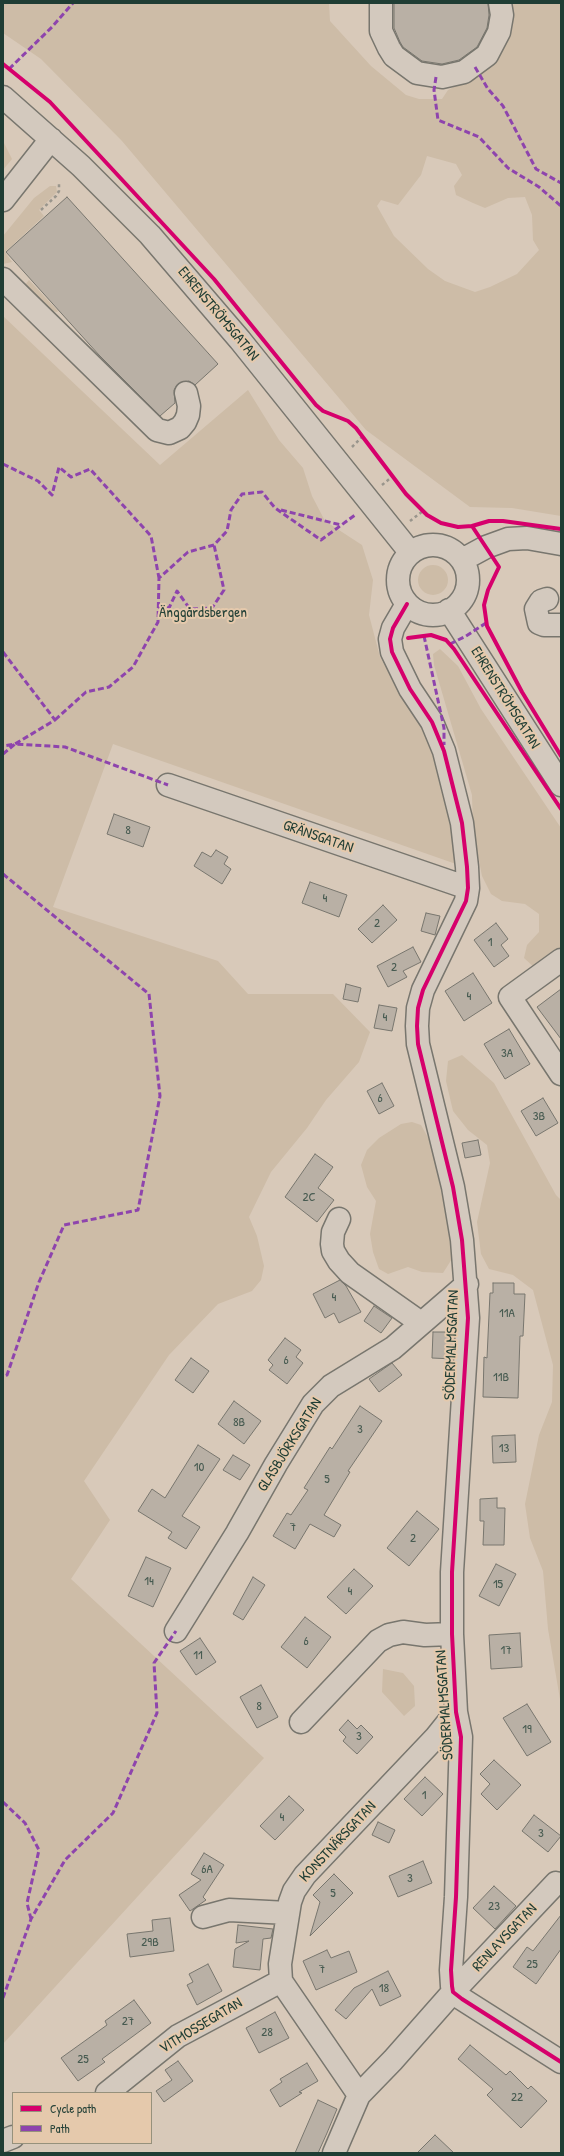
<!DOCTYPE html>
<html>
<head>
<meta charset="utf-8">
<style>
  body { margin:0 }
  #map { position:relative; width:564px; height:2156px; overflow:hidden; background:#d8c9b9; font-family:"Patrick Hand",sans-serif }
  canvas { display:block }
  .frame { position:absolute; inset:0; border:4px solid #1f3d34; pointer-events:none }
  .legend { position:absolute; left:12px; top:2092px; width:140px; height:52px; box-sizing:border-box; background:#e5c9ac; border:1px solid #96917c; margin:0; padding:5px 7px; list-style:none; font-size:12px; color:#1f3d34 }
  .legend li { display:flex; align-items:center; gap:8px; height:20px }
  .legend b { width:20px; border:1px solid #96917c }
</style>
</head>
<body>
<div id="map">
<canvas width="564" height="2156"></canvas>
<div class="frame"></div>
<ul class="legend">
<li><b style="height:5px;background:#d6006c"></b>Cycle path</li>
<li><b style="height:5px;background:#8e44ad"></b>Path</li>
</ul>
</div>
<script>
const context = document.querySelector('canvas').getContext('2d');
context.lineJoin = 'round';
function fill(path, color) {
  context.fillStyle = color;
  context.fill(path, 'evenodd');
}
function shape(rows) {
  const path = new Path2D();
  for (const r of rows) {
    if (r.length === 3) {
      path.moveTo(r[0] + r[2], r[1]);
      path.arc(r[0], r[1], r[2], 0, 2 * Math.PI);
      continue;
    }
    path.moveTo(r[0], r[1]);
    for (let i = 2; i < r.length; i += 2) path.lineTo(r[i], r[i + 1]);
  }
  return path;
}
function stroke(path, color, width, dash) {
  context.strokeStyle = color;
  context.lineWidth = width;
  context.lineCap = dash ? 'butt' : 'round';
  context.setLineDash(dash || []);
  context.stroke(path);
}
function label(font, color, halo, rows, align = 'center') {
  context.font = font + ' "Patrick Hand",sans-serif';
  context.lineWidth = 4;
  context.setLineDash([]);
  context.textBaseline = 'middle';
  context.strokeStyle = halo;
  context.fillStyle = color;
  for (const [text, x, y, turn = 0] of rows) {
    context.save();
    context.translate(x, y);
    context.rotate((+turn || 0) * Math.PI / 180);
    context.textAlign = isNaN(turn) ? turn : align;
    if (halo) context.strokeText(text, 0, 0);
    context.fillText(text, 0, 0);
    context.restore();
  }
}
fill(shape([
  [3,141,12,159,3,170]
]), '#cfbda7');
fill(shape([
  [3,3,329,3,330,21,371,66,406,95,419,99,442,99,448,90,467,80,509,3,561,3,561,516,512,508,470,507,366,430,122,141,41,59,3,33],
  [427,156,456,164,462,175,454,186,456,195,473,203,485,208,508,198,525,197,532,215,533,240,539,250,517,274,490,287,475,292,445,281,428,269,394,236,377,206,381,200,398,205,421,175],
  [50,186,56,186,57,192,39,210,44,216,5,252,12,262,3,264,3,236,34,198],
  [29,280,58,311,57,312,51,311,24,286],
  [3,316,160,465,248,390,279,440,303,468,312,496,325,521,362,545,373,580,369,615,380,657,400,693,422,725,440,771,450,812,456,864,113,744,53,907,218,961,248,994,333,994,370,1032,359,1062,326,1100,307,1128,271,1172,249,1217,257,1236,264,1266,261,1280,252,1291,218,1304,169,1355,84,1481,110,1520,71,1579,264,1758,3,2044],
  [433,580,15],
  [440,649,458,666,481,709,561,828,561,952,536,969,524,958,527,945,539,932,539,914,525,904,502,901,491,894,482,876,473,830,472,795,434,665,433,654],
  [462,1055,494,1083,556,1195,561,1200,561,1705,548,1629,543,1571,530,1538,525,1504,539,1435,552,1402,553,1365,533,1290,513,1275,489,1269,481,1254,477,1222,490,1163,487,1145,468,1130,453,1111,446,1081,448,1061],
  [412,1122,421,1125,430,1141,455,1254,443,1273,422,1272,408,1267,388,1274,379,1269,373,1252,370,1234,376,1201,367,1187,361,1165,367,1150,379,1138,401,1124],
  [383,1669,403,1673,414,1686,415,1706,404,1716,382,1692]
]), '#cdbca7');
const building = shape([
  [394,3,488,3,489,15,487,28,477,47,459,60,442,64,422,61,403,47,400,42,394,28,394,3],
  [67,197,218,364,195,385,189,381,178,384,174,390,175,403,160,416,99,355,6,252,67,197],
  [114,814,150,827,143,847,107,834,114,814],
  [216,850,228,857,224,864,231,869,222,884,194,866,202,852,211,857,216,850],
  [310,882,347,895,339,917,302,903,310,882],
  [383,905,397,920,372,943,358,929,383,905],
  [426,913,440,916,435,935,421,931,426,913],
  [496,923,508,939,501,945,509,956,494,967,474,940,496,923],
  [413,947,421,962,403,971,407,977,388,987,377,966,413,947],
  [473,973,492,1003,464,1021,445,991,473,973],
  [346,984,361,988,358,1002,343,999,346,984],
  [561,989,561,1039,537,1007,561,989],
  [379,1005,397,1008,392,1031,374,1028,379,1005],
  [509,1029,530,1064,505,1079,484,1044,509,1029],
  [382,1083,394,1106,379,1114,367,1091,382,1083],
  [543,1098,558,1123,536,1136,521,1111,543,1098],
  [478,1140,481,1155,465,1158,462,1143,478,1140],
  [315,1154,333,1167,318,1188,334,1200,317,1222,285,1197,315,1154],
  [340,1280,346,1286,361,1312,339,1323,334,1313,325,1318,313,1294,340,1280],
  [493,1283,514,1283,514,1294,525,1294,523,1336,520,1336,518,1398,483,1397,484,1357,487,1358,490,1293,493,1293,493,1283],
  [374,1306,392,1318,381,1333,364,1321,374,1306],
  [433,1332,455,1332,453,1359,432,1358,433,1332],
  [285,1338,301,1350,296,1357,303,1363,287,1384,269,1370,273,1365,268,1360,285,1338],
  [191,1358,209,1371,193,1393,175,1380,191,1358],
  [392,1363,402,1375,379,1392,369,1379,392,1363],
  [234,1401,261,1421,244,1444,218,1424,234,1401],
  [360,1406,382,1421,348,1471,350,1472,324,1515,341,1525,334,1537,310,1524,295,1549,273,1536,287,1513,291,1515,308,1490,304,1488,330,1447,332,1449,360,1406],
  [515,1435,516,1462,493,1463,492,1436,515,1435],
  [198,1445,220,1459,182,1516,200,1527,186,1549,168,1538,172,1532,138,1511,152,1489,165,1498,198,1445],
  [233,1455,250,1465,240,1480,223,1470,233,1455],
  [497,1498,497,1508,505,1508,504,1545,483,1545,484,1521,480,1521,480,1499,497,1498],
  [417,1511,439,1529,409,1566,387,1548,417,1511],
  [146,1557,171,1568,153,1607,128,1596,146,1557],
  [496,1564,516,1574,499,1606,479,1596,496,1564],
  [354,1569,373,1586,346,1614,327,1597,354,1569],
  [253,1577,265,1585,243,1620,233,1614,253,1577],
  [305,1617,331,1637,307,1668,281,1647,305,1617],
  [520,1633,522,1667,491,1669,489,1635,520,1633],
  [200,1638,216,1662,196,1675,180,1651,200,1638],
  [261,1685,278,1717,257,1728,240,1697,261,1685],
  [527,1704,551,1742,527,1756,503,1718,527,1704],
  [348,1720,357,1729,361,1725,373,1737,357,1754,343,1741,346,1737,339,1730,348,1720],
  [494,1760,521,1785,497,1810,481,1794,490,1784,480,1774,494,1760],
  [425,1777,443,1794,422,1816,404,1799,425,1777],
  [289,1796,304,1810,275,1840,260,1826,289,1796],
  [534,1815,561,1836,548,1852,522,1831,534,1815],
  [378,1822,395,1830,389,1843,372,1835,378,1822],
  [204,1853,224,1865,203,1897,206,1900,190,1911,179,1895,201,1880,191,1874,204,1853],
  [423,1861,432,1883,398,1897,389,1876,423,1861],
  [334,1874,353,1893,310,1936,320,1902,313,1895,334,1874],
  [494,1886,516,1906,495,1929,473,1908,494,1886],
  [561,1915,561,1949,536,1984,513,1967,527,1947,533,1951,561,1915],
  [170,1918,174,1951,130,1957,127,1934,153,1931,152,1920,170,1918],
  [238,1925,273,1929,271,1938,263,1939,260,1970,233,1967,235,1949,249,1941,236,1943,238,1925],
  [327,1950,331,1958,349,1951,357,1972,316,1990,303,1961,327,1950],
  [208,1964,222,1991,197,2005,187,1985,193,1982,189,1974,208,1964],
  [388,1971,401,1996,380,2006,372,1989,346,2019,335,2010,354,1988,388,1971],
  [134,2000,151,2023,102,2059,105,2062,78,2081,61,2058,107,2025,105,2021,134,2000],
  [275,2012,289,2038,259,2053,246,2028,275,2012],
  [470,2045,506,2075,510,2071,528,2089,531,2086,547,2101,521,2128,487,2095,493,2089,458,2059,470,2045],
  [178,2061,193,2081,164,2102,156,2091,172,2080,165,2070,178,2061],
  [307,2063,318,2081,299,2092,302,2093,280,2107,270,2090,282,2082,280,2079,307,2063],
  [318,2100,337,2109,327,2133,318,2153,295,2153,318,2100],
  [435,2135,454,2153,417,2153,435,2135]
]);
fill(building, '#b9b0a5');
stroke(building, '#78766e', 1);
const minor = shape([
  [381,3,381,31,389,48,394,56,417,73,442,77,464,72,487,55,499,32,502,15,500,3],
  [3,97,81,166,150,235,240,340,410,552],
  [3,200,51,139],
  [3,279,157,430,169,433,180,428,185,422,188,415,189,406,186,393],
  [433,580,35],
  [462,560,486,547,508,539,527,538,561,544],
  [547,599,541,601,536,609,539,623,544,625,561,625],
  [407,604,393,628,390,639,392,652,410,689,432,722,444,751,462,823,467,867,468,888,466,901,423,990,418,1008,417,1026,418,1044,453,1187,462,1240,468,1318,452,1572,452,1634,456,1712,461,1737,456,1897,451,1970,452,1986,453,1992,462,1999,561,2062],
  [449,610,561,785],
  [168,785,468,888],
  [561,960,510,997,561,1074],
  [339,1219,333,1232,332,1244,333,1251,339,1261,350,1273,421,1323],
  [176,1631,237,1533,276,1464,313,1404,331,1386,393,1348,467,1284],
  [301,1722,378,1641,389,1635,403,1632,425,1635,452,1634],
  [203,1917,229,1910,288,1913],
  [107,2093,178,2036,281,1981],
  [359,2095,281,1981,280,1964,290,1902,294,1891,305,1875,436,1737,456,1712],
  [3,2141,13,2137],
  [334,2153,359,2095,393,2060,453,1992,556,1883]
]);
stroke(minor, '#78766e', 25);
stroke(shape([
  [41,210,56,196,59,191,59,182],
  [352,447,363,436],
  [382,485,393,476],
  [410,521,423,511]
]), '#99958c', 2.5, [3, 3]);
stroke(minor, '#d3c9be', 22);
stroke(shape([
  [475,67,488,89,503,106,536,169,561,183],
  [9,69,52,27,73,3],
  [436,77,434,90,438,120,479,137,508,168,539,187,561,206],
  [3,464,38,481,52,495,59,467,71,477,90,469,151,536,159,578],
  [281,510,341,525],
  [158,607,169,608,177,591,190,609,212,608,224,590,214,545],
  [424,636,444,728,444,745],
  [450,644,466,636,486,623],
  [3,652,55,720,15,744,3,746],
  [55,720,86,692,109,687,133,667,158,622,159,578,188,552,214,545,227,531,231,510,242,494,262,492,275,508,321,540,355,515],
  [3,754,15,744,65,747,168,785],
  [3,874,149,994,160,1096,138,1210,64,1225,39,1282,7,1375,3,1377],
  [3,1802,25,1823,39,1850,27,1903,31,1919],
  [3,1998,31,1919,65,1860,113,1813,157,1713,154,1663,176,1631]
]), '#8e44ad', 3, [6, 3]);
stroke(shape([
  [3,64,50,102,214,279,316,405,323,411,348,421,356,428,406,494,427,515,441,523,458,527,472,526,499,567,488,590,484,605,487,626,522,692,561,756],
  [472,526,489,521,503,521,561,529],
  [407,604,393,628,390,639,392,652,410,689,432,722,444,751,462,823,467,867,468,888,466,901,423,990,418,1008,417,1026,418,1044,453,1187,462,1240,468,1318,452,1572,452,1634,456,1712,461,1737,456,1897,451,1970,452,1986,453,1992,462,1999,561,2062],
  [408,638,431,635,446,640,454,649,561,809]
]), '#d6006c', 4);
label('13px', '#465a50', null, [
  ["8",128,831],
  ["4",325,899],
  ["2",377,924],
  ["1",490,943],
  ["2",394,968],
  ["4",469,997],
  ["4",385,1018],
  ["3A",507,1054],
  ["6",380,1099],
  ["3B",539,1117],
  ["2C",309,1198],
  ["4",334,1298],
  ["11A",507,1314],
  ["6",286,1361],
  ["11B",501,1378],
  ["8B",239,1423],
  ["3",360,1430],
  ["13",504,1449],
  ["10",199,1468],
  ["5",327,1480],
  ["7",293,1528],
  ["2",413,1539],
  ["14",149,1582],
  ["15",498,1585],
  ["4",350,1592],
  ["6",306,1642],
  ["17",506,1651],
  ["11",198,1656],
  ["8",259,1707],
  ["19",527,1730],
  ["3",359,1737],
  ["1",424,1796],
  ["4",282,1818],
  ["3",541,1834],
  ["6A",207,1870],
  ["3",410,1879],
  ["5",333,1894],
  ["23",494,1907],
  ["29B",150,1943],
  ["25",532,1965],
  ["7",322,1970],
  ["18",384,1989],
  ["27",128,2022],
  ["28",267,2033],
  ["25",83,2060],
  ["22",517,2098]
]);
label('15px', '#1f3d34', '#e5c9ac', [
  ["EHRENSTRÖMSGATAN",218,314,50],
  ["EHRENSTRÖMSGATAN",505,698,58],
  ["GRÄNSGATAN",318,837,19],
  ["SÖDERMALMSGATAN",452,1345,-88],
  ["GLASBJÖRKSGATAN",290,1445,-58],
  ["SÖDERMALMSGATAN",445,1705,-94],
  ["KONSTNÄRSGATAN",338,1842,-47],
  ["RENLAVSGATAN",505,1938,-47],
  ["VITMOSSEGATAN",201,2026,-31]
]);
label('15px', '#274339', '#e5c9ac', [
  ["Änggårdsbergen",203,613]
]);
</script>
</body>
</html>
